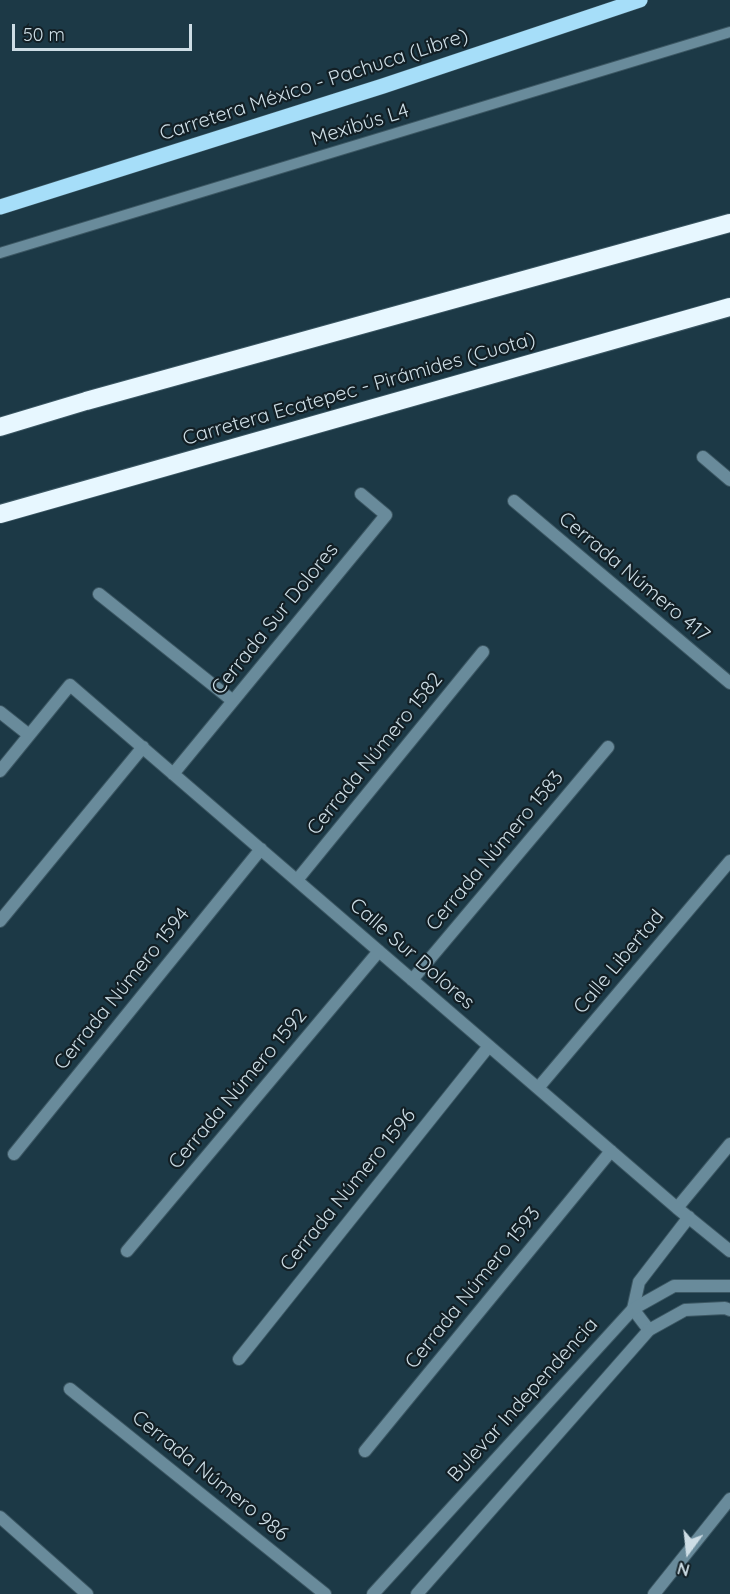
<!DOCTYPE html>
<html>
<head>
<meta charset="utf-8">
<style>
  body { margin:0 }
  #map { position:relative; width:730px; height:1594px; overflow:hidden; background:#1c3946; font-family:Quicksand,sans-serif }
  canvas { display:block }
  .north { position:absolute; left:658px; top:1522px; width:60px; height:60px; -webkit-text-stroke:4px #121f25; paint-order:stroke; rotate:195deg; font-size:16px; font-weight:700; line-height:24px; text-align:center; color:#cddde5 }
  .north::after { content:''; display:block; margin:auto; width:21px; height:27px; background:#cddde5; clip-path:polygon(50% 0,100% 100%,50% 72%,0 100%) }
  .scale { position:absolute; left:12px; top:24px; width:180px; height:27px; box-sizing:border-box; border:3px solid #cddde5; border-top:0; padding-left:8px; font-size:18px; line-height:21px; white-space:nowrap; color:#cddde5; -webkit-text-stroke:4px #121f25; paint-order:stroke }
</style>
</head>
<body>
<div id="map">
<canvas width="730" height="1594"></canvas>
<div class="north">N</div>
<div class="scale">50 m</div>
</div>
<script>
const context = document.querySelector('canvas').getContext('2d');
context.lineJoin = 'round';
function shape(rows) {
  const path = new Path2D();
  for (const r of rows) {
    path.moveTo(r[0], r[1]);
    for (let i = 2; i < r.length; i += 2) path.lineTo(r[i], r[i + 1]);
  }
  return path;
}
function stroke(path, color, width, dash) {
  context.strokeStyle = color;
  context.lineWidth = width;
  context.lineCap = dash ? 'butt' : 'round';
  context.setLineDash(dash || []);
  context.stroke(path);
}
function label(font, color, halo, rows, align = 'center') {
  context.font = font + ' Quicksand,sans-serif';
  context.lineWidth = 4.5;
  context.setLineDash([]);
  context.textBaseline = 'middle';
  context.strokeStyle = halo;
  context.fillStyle = color;
  for (const [text, x, y, turn = 0] of rows) {
    context.save();
    context.translate(x, y);
    context.rotate((+turn || 0) * Math.PI / 180);
    context.textAlign = isNaN(turn) ? turn : align;
    if (halo) context.strokeText(text, 0, 0);
    context.fillText(text, 0, 0);
    context.restore();
  }
}
const service = shape([
  [0,253,730,32]
]);
const minor = shape([
  [703,457,730,480],
  [514,501,730,683],
  [99,594,233,701],
  [0,712,29,735],
  [0,771,70,685,677,1208,730,1251],
  [173,774,386,515,361,494],
  [297,880,483,652],
  [0,921,143,747],
  [412,980,608,747],
  [538,1088,730,861],
  [14,1154,261,849],
  [677,1208,730,1144],
  [127,1251,379,951],
  [649,1330,633,1309,639,1282,689,1217],
  [239,1359,489,1046],
  [70,1389,325,1594],
  [365,1451,611,1151],
  [0,1517,87,1594],
  [654,1594,730,1499]
]);
const tertiary = shape([
  [373,1594,633,1309,674,1286,730,1286],
  [417,1594,649,1330,685,1310,725,1308,730,1310]
]);
const primary = shape([
  [0,207,383,86,640,0]
]);
const motorway = shape([
  [0,427,86,401,730,223],
  [0,514,730,307]
]);
stroke(service, '#3c5763', 12);
stroke(minor, '#3c5763', 14);
stroke(tertiary, '#3c5763', 14);
stroke(primary, '#3c5763', 16);
stroke(motorway, '#3c5763', 20);
stroke(service, '#698b9b', 10);
stroke(minor, '#698b9b', 12);
stroke(tertiary, '#698b9b', 12);
stroke(primary, '#a6def9', 15);
stroke(motorway, '#e7f7ff', 18);
label('20px', '#cddde5', '#121f25', [
  ["Carretera México - Pachuca (Libre)",314,85,-18],
  ["Mexibús L4",360,125,-17],
  ["Carretera Ecatepec - Pirámides (Cuota)",359,389,-16],
  ["Cerrada Número 417",634,577,40],
  ["Cerrada Sur Dolores",275,619,-51],
  ["Cerrada Número 1582",375,754,-51],
  ["Cerrada Número 1583",495,851,-50],
  ["Calle Sur Dolores",412,954,41],
  ["Calle Libertad",619,962,-50],
  ["Cerrada Número 1594",122,989,-51],
  ["Cerrada Número 1592",238,1089,-50],
  ["Cerrada Número 1596",348,1190,-51],
  ["Cerrada Número 1593",473,1288,-51],
  ["Bulevar Independencia",523,1400,-48],
  ["Cerrada Número 986",210,1476,39]
]);
</script>
</body>
</html>
